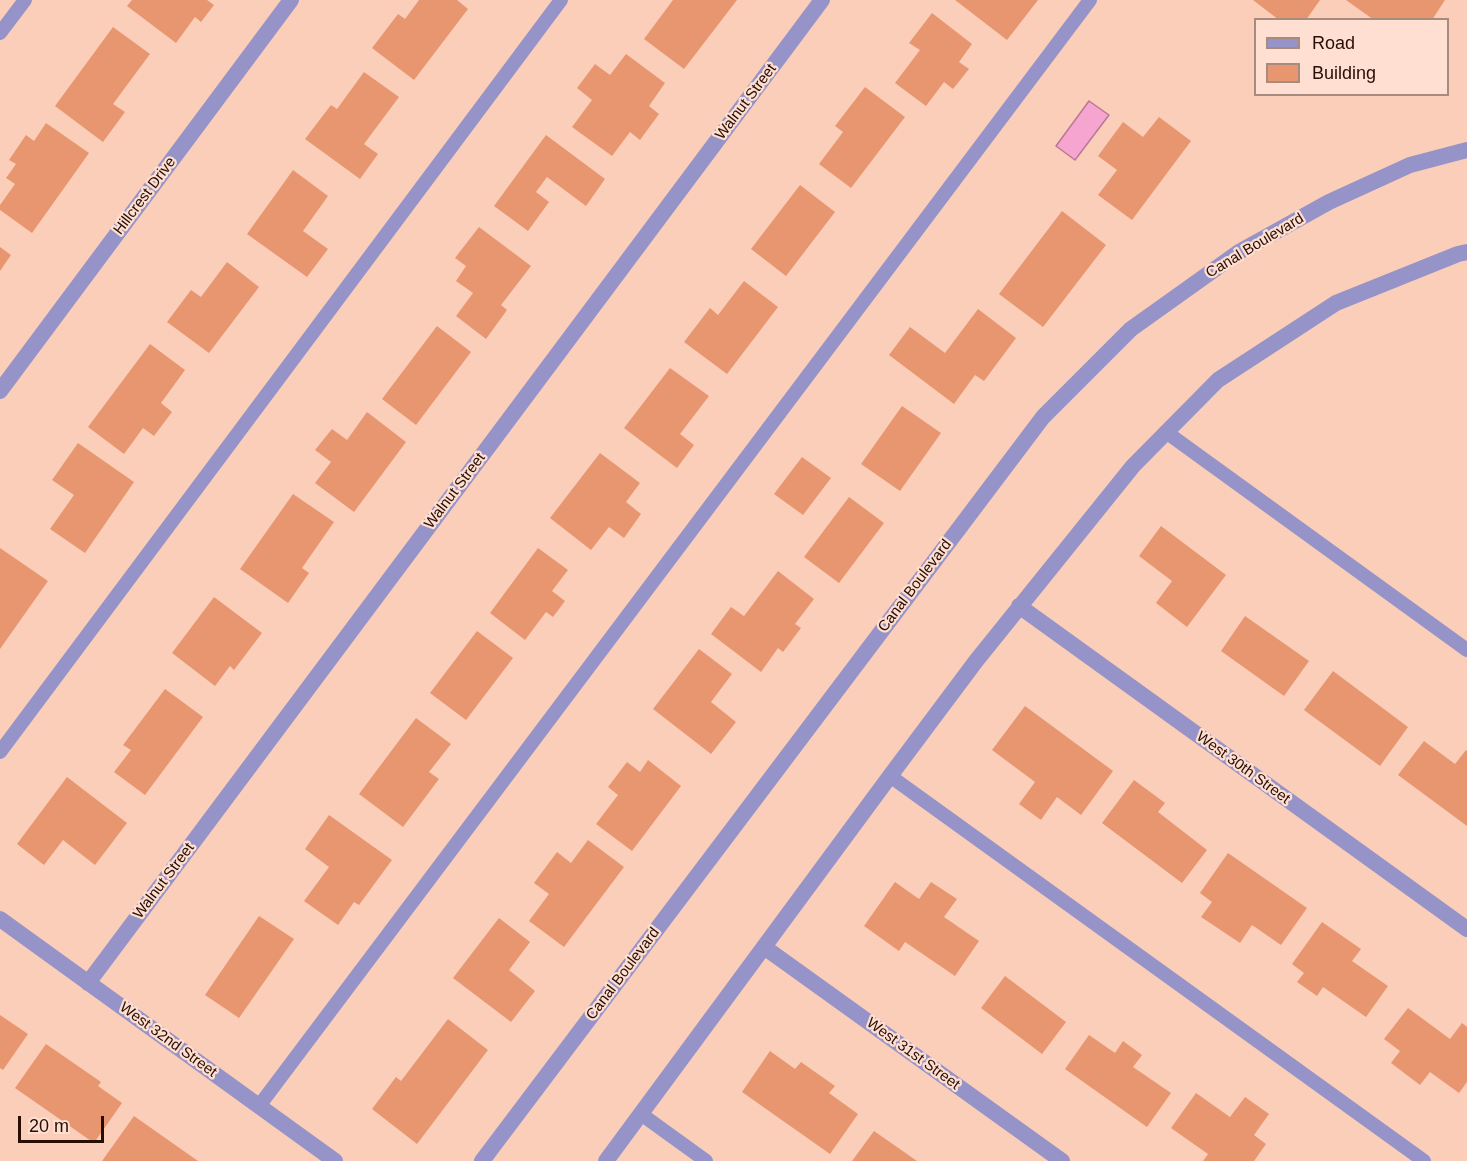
<!DOCTYPE html>
<html>
<head>
<meta charset="utf-8">
<style>
  body { margin:0 }
  #map { position:relative; width:1467px; height:1161px; overflow:hidden; background:#fbceba; font-family:Arial,sans-serif }
  canvas { display:block }
  .legend { position:absolute; left:1254px; top:18px; width:195px; height:78px; box-sizing:border-box; background:#fedfd1; border:2px solid #a88b7f; margin:0; padding:8px 10px; list-style:none; font-size:18px; color:#280e03 }
  .legend li { display:flex; align-items:center; gap:12px; height:30px }
  .legend b { width:30px; border:2px solid #a88b7f }
  .scale { position:absolute; left:18px; top:1116px; width:86px; height:27px; box-sizing:border-box; border:3px solid #280e03; border-top:0; padding-left:8px; font-size:18px; line-height:21px; white-space:nowrap; color:#280e03; -webkit-text-stroke:4px #fedfd1; paint-order:stroke }
</style>
</head>
<body>
<div id="map">
<canvas width="1467" height="1161"></canvas>
<ul class="legend">
<li><b style="height:8px;background:#9593c7"></b>Road</li>
<li><b style="height:16px;background:#e79670"></b>Building</li>
</ul>
<div class="scale">20 m</div>
</div>
<script>
const context = document.querySelector('canvas').getContext('2d');
context.lineJoin = 'round';
function fill(path, color) {
  context.fillStyle = color;
  context.fill(path, 'evenodd');
}
function shape(rows) {
  const path = new Path2D();
  for (const r of rows) {
    path.moveTo(r[0], r[1]);
    for (let i = 2; i < r.length; i += 2) path.lineTo(r[i], r[i + 1]);
  }
  return path;
}
function stroke(path, color, width, dash) {
  context.strokeStyle = color;
  context.lineWidth = width;
  context.lineCap = dash ? 'butt' : 'round';
  context.setLineDash(dash || []);
  context.stroke(path);
}
function label(font, color, halo, rows, align = 'center') {
  context.font = font + ' Arial,sans-serif';
  context.lineWidth = 4.5;
  context.setLineDash([]);
  context.textBaseline = 'middle';
  context.strokeStyle = halo;
  context.fillStyle = color;
  for (const [text, x, y, turn = 0] of rows) {
    context.save();
    context.translate(x, y);
    context.rotate((+turn || 0) * Math.PI / 180);
    context.textAlign = isNaN(turn) ? turn : align;
    if (halo) context.strokeText(text, 0, 0);
    context.fillText(text, 0, 0);
    context.restore();
  }
}
const water = shape([
  [1089,101,1109,115,1075,160,1056,146,1089,101]
]);
fill(water, '#f6a5d1');
stroke(water, '#b87893', 1.5);
fill(shape([
  [132,0,207,0,214,5,201,22,195,17,176,43,127,6],
  [419,0,457,0,468,9,414,80,372,48,398,14,405,19],
  [673,0,737,0,684,69,644,39],
  [955,0,1038,0,1007,40],
  [1253,0,1320,0,1306,20,1279,20],
  [1346,0,1445,0,1432,20,1374,20],
  [932,13,972,44,959,62,969,69,953,89,944,82,926,106,895,83,920,50,909,43],
  [113,27,150,54,113,104,125,112,103,142,55,106],
  [626,54,665,83,649,106,659,114,640,140,630,132,612,156,572,127,592,100,577,88,595,64,610,75],
  [364,72,399,97,364,144,378,154,360,179,305,139,331,105,337,109],
  [865,87,905,117,851,188,819,164,843,132,835,126],
  [1159,117,1191,141,1132,220,1098,195,1117,170,1098,156,1123,122,1143,137],
  [46,123,89,153,32,233,0,210,0,205,15,184,6,178,16,164,9,160,26,135,34,141],
  [546,135,605,179,586,206,547,177,536,192,549,202,528,231,494,206],
  [293,170,328,196,303,231,328,249,307,277,247,234],
  [800,185,835,212,786,276,751,249],
  [1062,211,1106,245,1043,327,999,294],
  [479,227,531,266,501,305,507,310,486,339,456,316,473,293,456,281,466,266,455,258],
  [0,247,11,255,0,271],
  [227,262,259,287,209,353,167,322,191,290,201,297],
  [744,281,778,307,727,374,684,342,710,308,718,315],
  [978,309,1016,338,984,381,975,375,954,404,889,355,910,327,945,353],
  [437,326,471,352,416,425,382,399],
  [150,344,185,370,161,403,172,412,154,436,143,428,124,454,88,427],
  [670,368,709,396,680,434,694,445,677,468,624,428],
  [902,406,941,433,900,491,861,464],
  [367,412,406,442,354,512,315,483,331,462,315,450,332,429,347,440],
  [78,443,134,482,85,553,50,529,74,495,52,480],
  [600,453,640,483,626,502,641,514,624,538,609,527,591,550,550,518],
  [802,457,831,478,803,515,774,494],
  [293,494,334,522,302,568,309,573,288,603,240,569],
  [849,497,884,523,839,583,804,557],
  [1161,526,1226,575,1187,627,1156,603,1172,581,1139,556],
  [0,548,48,581,0,649],
  [538,548,568,570,552,591,565,601,553,617,546,612,525,640,490,613],
  [778,571,814,599,795,624,801,628,783,652,778,648,761,672,711,634,731,607,744,616],
  [214,597,262,633,234,670,230,666,215,686,172,653],
  [1245,616,1309,661,1284,696,1221,651],
  [477,631,513,658,466,720,430,693],
  [699,649,732,674,711,702,736,722,711,754,653,709],
  [1333,671,1408,727,1380,766,1304,710],
  [165,689,203,717,145,795,114,772,131,750,123,745],
  [1025,706,1113,771,1081,815,1057,797,1041,820,1019,804,1035,782,992,750],
  [416,718,451,744,429,772,439,779,403,827,359,794],
  [1424,741,1455,764,1466,750,1467,751,1467,826,1398,775],
  [648,760,681,786,632,851,596,824,618,795,608,787,627,762,640,772],
  [67,777,127,823,95,865,63,840,44,865,17,844],
  [1134,780,1165,803,1158,812,1207,850,1182,883,1102,823],
  [329,815,392,860,359,905,354,902,338,925,304,901,329,867,305,849],
  [588,840,624,867,564,947,529,921,549,894,534,883,557,852,571,863],
  [1228,853,1307,908,1281,945,1252,925,1240,943,1201,917,1212,902,1200,893],
  [895,882,919,899,931,882,957,899,944,917,979,941,955,976,905,942,899,951,864,926],
  [259,916,294,939,239,1018,205,995],
  [499,918,530,942,509,970,535,991,511,1022,453,978],
  [1322,922,1361,949,1352,961,1388,986,1366,1017,1323,987,1317,996,1297,982,1304,973,1292,964],
  [1005,976,1066,1022,1042,1054,981,1008],
  [1408,1008,1450,1039,1462,1023,1467,1027,1467,1082,1459,1093,1430,1072,1420,1085,1391,1063,1400,1051,1384,1039],
  [0,1015,28,1034,3,1070,0,1068],
  [448,1019,488,1050,417,1144,372,1109,396,1077,401,1081],
  [1089,1035,1115,1053,1123,1041,1142,1055,1133,1067,1171,1093,1147,1127,1065,1069],
  [46,1044,101,1082,98,1086,122,1103,94,1143,15,1088],
  [770,1051,795,1069,801,1062,835,1086,829,1093,858,1114,830,1154,742,1092],
  [1196,1093,1230,1117,1245,1097,1269,1114,1254,1135,1266,1144,1254,1161,1203,1161,1208,1154,1171,1128],
  [134,1116,198,1161,102,1161],
  [874,1131,917,1161,852,1161]
]), '#e79670');
stroke(shape([
  [0,33,25,0],
  [1166,432,1467,650],
  [0,752,561,0],
  [890,776,1424,1161],
  [259,1106,1090,0],
  [641,1114,706,1161]
]), '#9593c7', 14);
stroke(shape([
  [0,391,291,0],
  [1019,606,1467,929],
  [0,919,335,1161],
  [764,947,1062,1161],
  [88,983,822,0],
  [482,1161,1043,417,1131,329,1239,252,1329,202,1410,165,1467,150],
  [606,1161,890,776,976,661,1133,466,1218,380,1336,303,1458,254,1467,252]
]), '#9593c7', 16);
label('15px', '#280e03', '#fedfd1', [
  ["Walnut Street",746,102,-53],
  ["Hillcrest Drive",145,196,-53],
  ["Canal Boulevard",1255,246,-31],
  ["Walnut Street",455,491,-53],
  ["Canal Boulevard",915,586,-53],
  ["West 30th Street",1243,768,36],
  ["Walnut Street",164,881,-53],
  ["Canal Boulevard",623,974,-53],
  ["West 32nd Street",168,1040,36],
  ["West 31st Street",913,1054,36]
]);
</script>
</body>
</html>
